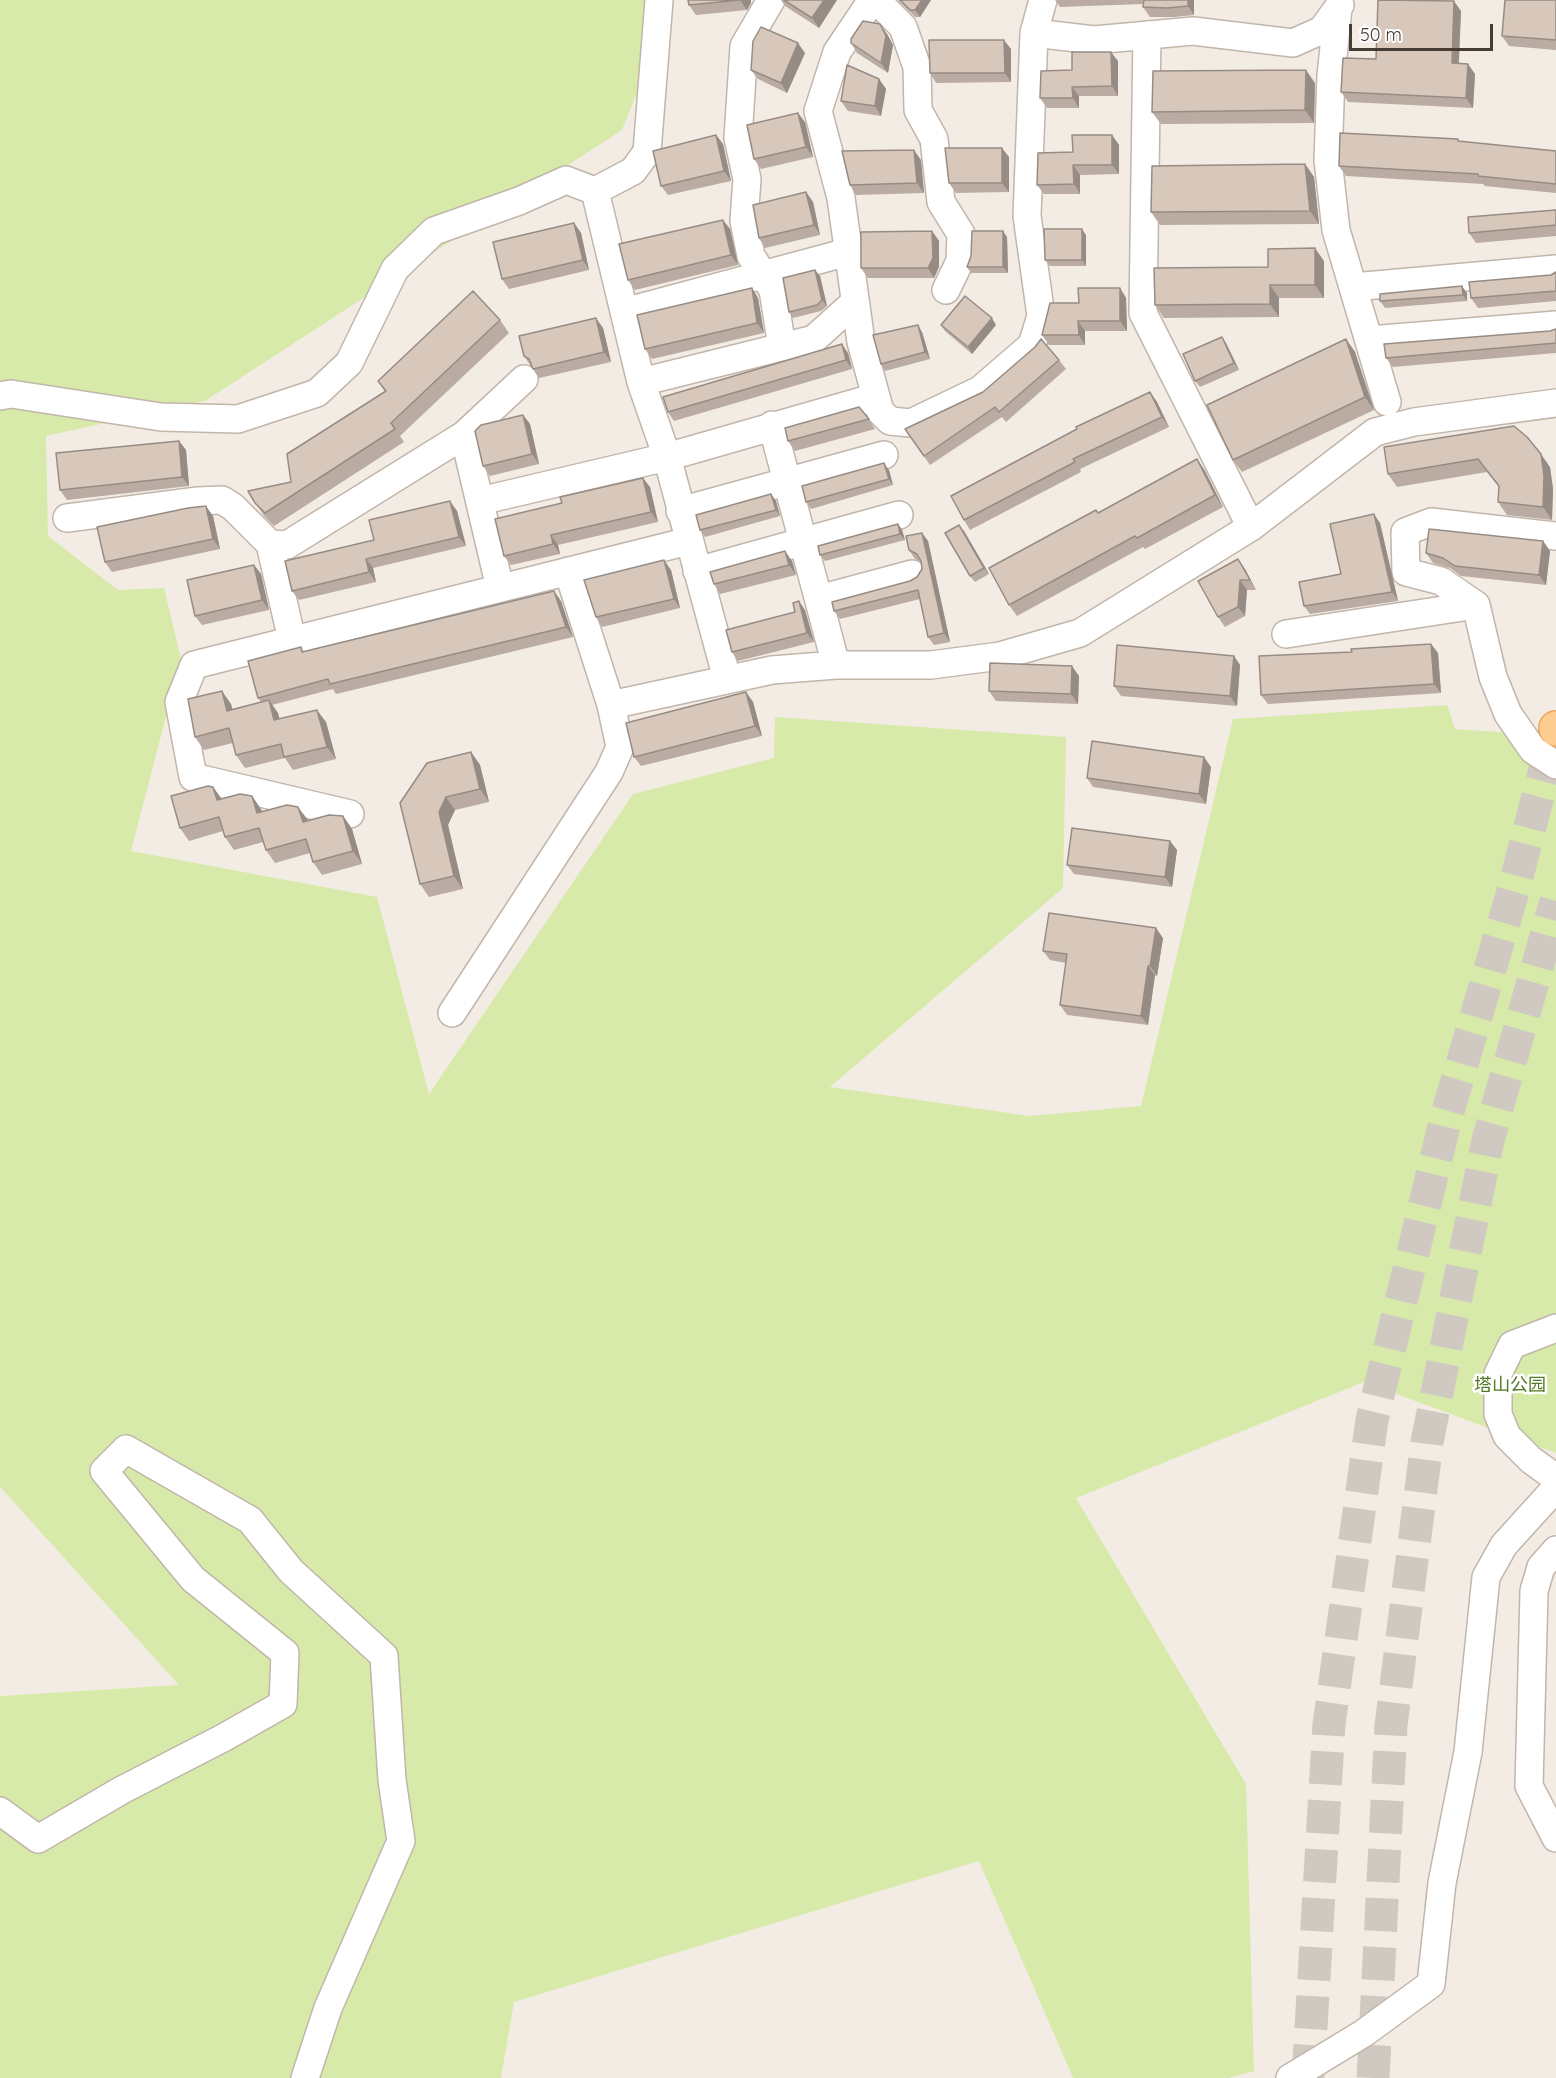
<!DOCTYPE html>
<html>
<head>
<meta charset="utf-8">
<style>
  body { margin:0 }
  #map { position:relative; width:1556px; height:2078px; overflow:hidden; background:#f3ece4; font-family:Quicksand,sans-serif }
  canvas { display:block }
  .scale { position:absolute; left:1349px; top:24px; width:144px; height:27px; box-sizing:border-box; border:3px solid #463c34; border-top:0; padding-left:8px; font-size:18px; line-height:21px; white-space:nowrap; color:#463c34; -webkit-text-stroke:4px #fff; paint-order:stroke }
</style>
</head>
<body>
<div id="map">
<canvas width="1556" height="2078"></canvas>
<div class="scale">50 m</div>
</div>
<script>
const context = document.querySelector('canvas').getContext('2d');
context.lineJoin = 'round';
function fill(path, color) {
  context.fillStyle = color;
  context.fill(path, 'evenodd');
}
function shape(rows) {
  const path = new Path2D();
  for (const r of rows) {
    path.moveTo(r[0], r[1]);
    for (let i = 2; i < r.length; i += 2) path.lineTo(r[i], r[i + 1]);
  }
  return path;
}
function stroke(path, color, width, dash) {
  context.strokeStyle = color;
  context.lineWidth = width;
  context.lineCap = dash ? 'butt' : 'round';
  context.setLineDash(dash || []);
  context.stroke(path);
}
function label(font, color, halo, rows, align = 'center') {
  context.font = font + ' Quicksand,"Noto Sans SC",sans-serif';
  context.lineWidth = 5;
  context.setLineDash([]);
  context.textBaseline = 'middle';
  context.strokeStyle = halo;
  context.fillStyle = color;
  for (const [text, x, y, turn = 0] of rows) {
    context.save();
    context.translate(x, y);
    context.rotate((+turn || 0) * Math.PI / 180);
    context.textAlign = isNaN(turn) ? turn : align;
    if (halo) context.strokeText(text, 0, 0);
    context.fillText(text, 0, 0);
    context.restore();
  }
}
fill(shape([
  [0,0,674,0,622,130,205,401,46,436,48,536,118,590,164,588,181,659,131,851,377,897,429,1094,633,794,774,758,775,717,1066,737,1063,888,830,1087,1029,1116,1141,1106,1233,719,1447,705,1455,729,1556,736,1556,1453,1364,1382,1076,1498,1246,1784,1254,2071,1228,2078,1073,2078,979,1861,514,2002,501,2078,0,2078,0,1696,179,1685,0,1487]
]), '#d8eaaa');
stroke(shape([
  [1308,2078,1329,1724,1372,1420,1446,1118,1514,888,1555,731],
  [1373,2078,1391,1725,1427,1442,1488,1140,1556,901]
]), '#d0c9c1', 33, [33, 16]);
const minor = shape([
  [771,0,744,46,738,138,747,179,744,221,751,256,773,290,782,347],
  [872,0,837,52,818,111,841,198,861,342,880,411,890,421,911,423,980,390,1032,345,1041,316,1027,216,1034,33,1043,0],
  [876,0,903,27,917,67,918,110,934,139,941,202,961,234,960,261,946,290],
  [1338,8,1331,76,1328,160,1336,230,1387,402],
  [1034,33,1094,40,1193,31,1293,43,1322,30,1340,5],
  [1147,35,1143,313,1251,527],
  [595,191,641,382,667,457,727,679],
  [1353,287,1556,269],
  [624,312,848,252],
  [1369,340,1556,325],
  [641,382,814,339,855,302],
  [0,396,11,394,161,417,238,419,317,393,349,363,395,269,434,231,519,201,566,180,595,191,633,171,647,152,659,0],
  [772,425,836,665],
  [464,435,500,588],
  [480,501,667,457,876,397],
  [680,511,884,455],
  [67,518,198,501,222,500,233,507,270,544,287,545,464,435,524,379],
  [270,544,292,640],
  [568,571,611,705],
  [697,571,899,515],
  [819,599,912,574],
  [1476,605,1441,581,1406,572,1405,532,1431,522,1556,536],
  [1286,634,1476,605,1493,677,1508,714,1533,750,1556,765],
  [350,814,193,777,179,702,194,665,689,541],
  [452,1013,609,772,620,747,611,705,772,670,836,665,931,665,1000,656,1080,633,1251,527,1375,432,1414,422,1556,403],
  [1556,1328,1512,1345,1498,1374,1498,1414,1507,1436,1531,1460,1556,1478],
  [1556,1550,1541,1567,1534,1591,1529,1786,1556,1838],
  [0,1811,38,1839,122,1790,223,1738,283,1704,285,1653,193,1579,104,1471,126,1449,250,1520,291,1571,384,1656,392,1780,401,1841,328,2008,305,2078],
  [1290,2078,1364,2033,1431,1984,1442,1883,1468,1752,1486,1577,1504,1545,1552,1492,1556,1491]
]);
const major = shape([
  [1556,729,1556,728]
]);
stroke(minor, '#c2b5a9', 30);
stroke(major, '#e9a75c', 36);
stroke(minor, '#fff', 27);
stroke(major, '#ffcd91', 33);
fill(shape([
  [688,0,751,0,751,3,747,10,696,15,689,5],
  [781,0,837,0,819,28,785,6],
  [898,0,931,0,920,17,915,17],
  [1055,0,1194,0,1194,15,1174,17,1150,17,1143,7,1143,4,1060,7],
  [1556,0,1556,50,1509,46,1502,36],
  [1461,11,1459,64,1475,74,1473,108,1348,102,1341,92,1376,59],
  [887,34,893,45,888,73,857,53,851,43],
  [1011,49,1011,82,936,83,930,73],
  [805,53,787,93,758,79,751,70],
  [1118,61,1118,96,1079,96,1079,108,1047,108,1040,98,1072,70],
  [879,79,886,89,881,116,848,111,841,101],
  [1315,83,1314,123,1161,124,1152,112],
  [805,122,813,157,761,169,754,159],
  [716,135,723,144,731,181,668,195,661,186],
  [1112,135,1119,145,1119,174,1080,175,1080,194,1044,194,1037,185,1073,152],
  [1459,141,1556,151,1556,193,1485,186,1483,184,1346,176,1339,166],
  [1009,157,1009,192,956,193,949,183],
  [921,160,924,193,856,195,850,185],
  [1305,164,1314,177,1319,224,1160,225,1151,212],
  [806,192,813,202,820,235,765,248,759,238],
  [1556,210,1556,236,1476,243,1469,233],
  [723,220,730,229,738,265,635,290,628,280],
  [574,223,581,233,589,270,509,289,502,279],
  [932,231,939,241,939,267,934,278,868,278,861,268],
  [1086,235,1086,266,1050,266,1045,260],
  [1007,237,1008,273,971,273,967,267],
  [1324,261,1324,298,1279,298,1279,317,1164,318,1155,305,1268,267],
  [815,270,820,276,827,306,821,311,793,318,789,312],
  [1556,272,1556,301,1478,308,1471,298,1551,275],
  [752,288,758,298,764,333,652,359,645,349],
  [1120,288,1126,298,1127,331,1085,331,1085,345,1049,345,1042,335,1079,303],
  [1467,293,1467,301,1385,308,1380,301],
  [500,320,509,333,400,436,404,442,274,526,264,516,248,491,291,482,385,392,378,381],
  [941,325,996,325,972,354,945,331],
  [603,328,611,362,539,378,524,356],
  [1556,329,1556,353,1393,367,1386,358,1550,331],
  [922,332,930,359,885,371,881,364],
  [1346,339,1355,352,1374,410,1242,472,1233,460],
  [1226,343,1239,370,1200,387,1195,381],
  [848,353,852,369,674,421,668,412],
  [1059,360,1066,369,1006,422,1002,417,930,465,905,429],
  [1150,392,1157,402,1169,427,1080,469,1081,472,970,530,964,520],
  [523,415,530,424,539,464,490,476,483,466],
  [869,419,875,429,795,451,788,441],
  [179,441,186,450,189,486,67,500,60,490],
  [1384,447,1550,467,1553,489,1552,520,1507,515,1498,502,1499,487,1487,472,1397,487,1388,474],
  [1197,459,1205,471,1223,507,1145,549,1143,547,1017,616,1009,605,1098,513],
  [889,470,893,485,811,509,806,502],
  [650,487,658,522,558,545,560,554,511,565,504,556],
  [771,494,776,501,780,516,705,537,700,530],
  [457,511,466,546,373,568,376,582,299,600,292,591,374,540],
  [213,516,220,549,112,572,105,562],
  [1380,523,1398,601,1310,614,1304,606,1341,574],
  [898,524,902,530,905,540,825,561,820,555],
  [964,531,989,574,975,582,970,576],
  [922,533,928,541,950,642,934,645,928,637,920,599,840,619,834,611,910,581,917,577,922,569,921,562,915,559,909,550],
  [1543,541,1550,551,1546,585,1461,576,1450,568,1433,563,1426,553],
  [1238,559,1245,569,1256,590,1247,590,1245,616,1225,627,1218,617],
  [792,561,796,575,720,594,714,584],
  [254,565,261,574,269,610,202,625,195,616],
  [671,570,680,608,602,627,596,617],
  [561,601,573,637,336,694,333,689,272,705,278,713,279,719,326,722,336,759,293,770,285,758,245,768,236,755,233,743,204,750,195,737,231,704,232,709,261,702,258,698,301,647,304,652],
  [805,610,814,642,738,661,732,652],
  [1431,644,1438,653,1441,693,1268,704,1261,695,1352,652],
  [1234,656,1240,665,1237,706,1121,696,1114,686],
  [1079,676,1078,704,996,701,989,691],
  [746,692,753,702,762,736,641,766,634,757],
  [471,752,480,765,489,802,455,810,448,825,463,889,429,897,420,884,400,803],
  [1211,767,1206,804,1093,787,1087,778],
  [213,787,222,799,252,796,262,811,308,820,343,816,352,829,362,864,322,875,313,862,310,853,275,863,266,850,263,842,234,850,225,837,223,831,189,841,180,828],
  [1170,841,1177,850,1172,887,1074,874,1067,865],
  [1163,938,1157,976,1155,975,1148,1025,1067,1015,1060,1005,1066,963,1050,960,1043,951]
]), '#baaca2');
fill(shape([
  [740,0,751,0,751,3,747,10],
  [824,0,837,0,819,28,812,18],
  [922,0,931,0,920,17,915,10],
  [1188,0,1194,0,1194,15,1188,6],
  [1454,1,1461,11,1458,73,1452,63],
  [880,24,887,34,893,45,888,73,881,63],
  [1004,40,1011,49,1011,82,1005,73],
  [798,43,805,53,787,93,781,83],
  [1111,52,1118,61,1118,96,1112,86],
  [1468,64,1475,74,1473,108,1466,98],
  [1306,70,1315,83,1314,123,1305,110],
  [879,79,886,89,881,116,875,106],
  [1072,87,1079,96,1079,108,1073,98],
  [798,113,805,122,813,157,806,147],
  [716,135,723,144,731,181,724,171],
  [1112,135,1119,145,1119,174,1112,165],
  [1002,148,1009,157,1009,192,1002,183],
  [914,150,921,160,924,193,917,183],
  [1305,164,1314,177,1319,224,1310,211],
  [1073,165,1080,175,1080,194,1074,184],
  [806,192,813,202,820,235,814,225],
  [723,220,730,229,738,265,731,255],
  [574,223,581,233,589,270,583,260],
  [1082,229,1086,235,1086,266,1082,260],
  [932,231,939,241,939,267,934,278,928,268],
  [1003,231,1007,237,1008,273,1003,267],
  [1315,248,1324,261,1324,298,1315,285],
  [815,270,820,276,827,306,822,300],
  [1270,285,1279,298,1279,317,1270,304],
  [1462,286,1467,293,1467,301,1463,295],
  [752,288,758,298,764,333,757,323],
  [1120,288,1126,298,1127,331,1120,321],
  [596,318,603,328,611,362,604,352],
  [992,318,996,325,972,354,968,347],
  [1078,321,1085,331,1085,345,1079,335],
  [918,325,922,332,930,359,925,352],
  [1222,337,1226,343,1239,370,1234,363],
  [1346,339,1355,352,1374,410,1365,397],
  [842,344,848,353,852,369,846,360],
  [1150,392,1157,402,1169,427,1162,417],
  [523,415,530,424,539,464,532,454],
  [179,441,186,450,189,486,182,477],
  [1541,454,1550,467,1553,489,1552,520,1543,507],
  [1197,459,1205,471,1223,507,1215,495],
  [884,463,889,470,893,485,889,479],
  [643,478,650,487,658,522,651,512],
  [771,494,776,501,780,516,776,510],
  [450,501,457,511,466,546,459,537],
  [206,506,213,516,220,549,213,539],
  [1374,514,1380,523,1398,601,1392,592],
  [898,524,902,530,905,540,900,534],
  [959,525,964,531,989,574,984,568],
  [922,533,928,541,950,642,944,633],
  [551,535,558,545,560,554,553,544],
  [1543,541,1550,551,1546,585,1539,575],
  [785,551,792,561,796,575,789,565],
  [366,559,373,568,376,582,369,572],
  [1238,559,1245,569,1256,590,1250,580],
  [664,560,671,570,680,608,674,599],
  [254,565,261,574,269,610,262,600],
  [1240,580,1247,590,1245,616,1238,607],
  [554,591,561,601,573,637,566,627],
  [799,601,805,610,814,642,807,633],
  [1431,644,1438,653,1441,693,1434,684],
  [1234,656,1240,665,1237,706,1230,696],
  [1072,666,1079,676,1078,704,1071,694],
  [222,691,231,704,236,724,227,711],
  [746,692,753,702,762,736,755,726],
  [269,700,278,713,283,733,274,720],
  [317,710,326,722,336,759,327,747],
  [471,752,480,765,489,802,480,789],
  [1204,757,1211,767,1206,804,1199,794],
  [213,787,222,800,217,800],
  [252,796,261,809,266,826,257,813],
  [446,797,455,810,448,825,463,889,454,876,439,812],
  [298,807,308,820,303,822],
  [343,816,352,829,362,864,353,851],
  [1170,841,1177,850,1172,887,1165,877],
  [1156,928,1163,938,1157,976,1150,966],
  [1148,966,1155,975,1148,1025,1141,1016]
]), '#978c84');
const building = shape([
  [688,0,740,0,689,5,688,0],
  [784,0,824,0,812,18,784,0],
  [900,0,922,0,915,10,910,10,900,0],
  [1144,0,1188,0,1188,6,1167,8,1143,7,1144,0],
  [1378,0,1454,1,1452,63,1468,64,1466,98,1341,92,1343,58,1376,59,1378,0],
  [1505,0,1556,0,1556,40,1502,36,1505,0],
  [863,21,880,24,886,36,881,63,851,43,851,39,863,21],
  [761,27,798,43,781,83,751,70,753,41,761,27],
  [929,40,1004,40,1005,73,930,73,929,40],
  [1072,52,1111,52,1112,86,1072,87,1073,98,1040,98,1041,71,1072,70,1072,52],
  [847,65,879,79,875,106,841,101,847,65],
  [1306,70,1305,110,1152,112,1153,71,1306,70],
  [798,113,806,147,754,159,747,125,798,113],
  [1340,133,1458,139,1458,141,1556,151,1556,184,1478,176,1478,174,1339,166,1340,133],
  [716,135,724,171,661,186,653,151,716,135],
  [1072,135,1112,135,1112,165,1073,165,1074,184,1037,185,1038,153,1073,152,1072,135],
  [945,148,1002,148,1002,183,949,183,945,148],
  [914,150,917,183,850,185,842,151,914,150],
  [1305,164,1310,211,1151,212,1152,166,1305,164],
  [806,192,814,225,759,238,753,205,806,192],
  [1556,210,1556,225,1469,233,1468,217,1556,210],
  [723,220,731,255,628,280,619,244,723,220],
  [574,223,583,260,502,279,493,242,574,223],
  [1044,229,1082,229,1082,260,1045,260,1044,229],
  [932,231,933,258,928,268,861,268,861,232,932,231],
  [972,231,1003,231,1003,267,967,267,971,256,972,231],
  [1315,248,1315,285,1270,285,1270,304,1155,305,1154,268,1268,267,1268,249,1315,248],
  [815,270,822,300,817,305,789,312,783,278,815,270],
  [1556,272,1556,291,1471,298,1469,282,1551,275,1556,272],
  [1462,286,1463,295,1380,301,1380,294,1462,286],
  [752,288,757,323,645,349,637,315,752,288],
  [1078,288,1120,288,1120,321,1078,321,1079,335,1042,335,1050,303,1079,303,1078,288],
  [473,291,500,320,391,423,395,429,265,513,255,503,248,491,291,482,287,454,386,391,378,381,473,291],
  [965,296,992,318,968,347,941,325,965,296],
  [596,318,604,352,533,369,529,359,524,356,519,336,596,318],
  [918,325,925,352,881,364,873,335,918,325],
  [1556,329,1556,343,1386,358,1384,344,1550,331,1556,329],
  [1222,337,1234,363,1195,381,1183,354,1222,337],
  [1041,339,1059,360,999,412,995,407,924,456,905,429,983,392,1035,347,1041,339],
  [1346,339,1365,397,1233,460,1207,405,1346,339],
  [842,344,846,360,668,412,663,397,842,344],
  [1150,392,1162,417,1073,459,1075,462,964,520,951,496,1077,429,1076,427,1150,392],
  [859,407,869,419,788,441,785,428,859,407],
  [523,415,532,454,483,466,475,431,481,425,523,415],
  [1514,426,1527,437,1541,454,1544,476,1543,507,1498,502,1499,486,1478,459,1388,474,1384,447,1514,426],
  [179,441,182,477,60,490,56,453,179,441],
  [1197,459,1215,495,1137,538,1135,536,1009,605,989,568,1096,510,1098,513,1197,459],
  [884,463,889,479,806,502,802,486,884,463],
  [643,478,651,512,551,535,553,544,504,556,495,519,562,503,560,497,643,478],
  [771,494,776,510,700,530,696,515,771,494],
  [450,501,459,537,366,559,369,572,292,591,285,561,374,540,369,520,450,501],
  [206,506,213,539,105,562,97,527,188,508,206,506],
  [1374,514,1392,592,1304,606,1299,582,1341,574,1330,524,1374,514],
  [898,524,900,534,820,555,818,546,898,524],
  [959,525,984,568,970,576,945,533,959,525],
  [1429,529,1543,541,1539,575,1455,566,1443,558,1426,553,1429,529],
  [922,533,944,633,928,637,918,590,834,611,832,602,910,581,917,577,922,569,921,561,917,554,909,550,906,536,922,533],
  [785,551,789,565,714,584,710,572,785,551],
  [1238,559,1250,580,1240,580,1238,607,1218,617,1198,581,1238,559],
  [664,560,674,599,596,617,584,580,664,560],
  [254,565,262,600,195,616,187,580,254,565],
  [554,591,566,627,330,684,328,679,258,698,248,661,301,647,302,652,554,591],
  [799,601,807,633,732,652,726,630,795,612,793,603,799,601],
  [1431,644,1434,684,1261,695,1259,656,1352,652,1351,649,1431,644],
  [1117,645,1234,656,1230,696,1114,686,1117,645],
  [990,663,1072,666,1071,694,989,691,990,663],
  [222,691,227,711,269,700,274,720,317,710,327,747,284,757,281,744,236,755,229,728,195,737,188,699,222,691],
  [746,692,755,726,634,757,626,723,746,692],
  [1092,741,1204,757,1199,794,1087,778,1092,741],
  [471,752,480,789,446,797,439,812,454,876,420,884,400,803,427,763,471,752],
  [208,786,213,787,217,800,240,794,252,796,257,813,287,805,298,807,303,822,329,815,343,816,353,851,313,862,306,839,266,850,259,828,225,837,219,817,180,828,171,796,208,786],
  [1072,828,1170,841,1165,877,1067,865,1072,828],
  [1049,913,1156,928,1150,966,1148,966,1141,1016,1060,1005,1067,954,1043,951,1049,913]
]);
fill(building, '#d8c8bc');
stroke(building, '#978c84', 1.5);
label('18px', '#537a24', '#fff', [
  ["塔山公园",1510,1386]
]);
</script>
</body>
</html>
